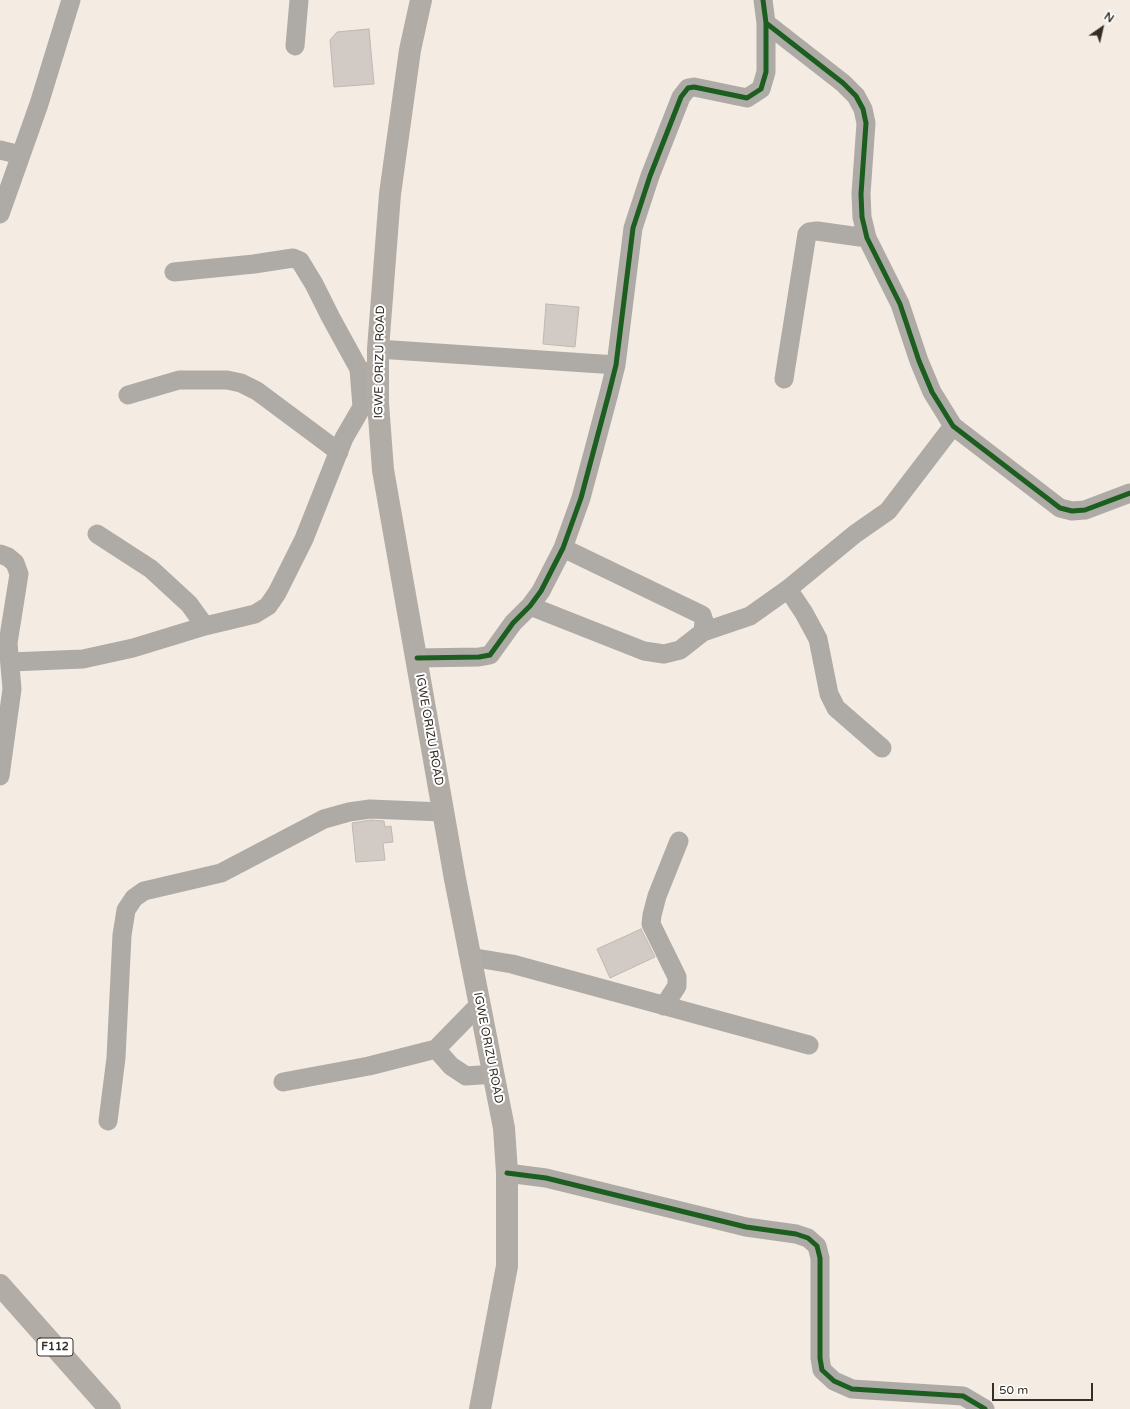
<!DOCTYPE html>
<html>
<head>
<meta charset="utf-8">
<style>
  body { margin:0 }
  #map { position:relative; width:1130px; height:1409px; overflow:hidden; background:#f4ebe2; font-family:"Varela Round",sans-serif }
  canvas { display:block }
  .north { position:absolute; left:1082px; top:8px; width:40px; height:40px; -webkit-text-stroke:3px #fff; paint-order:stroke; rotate:34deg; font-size:11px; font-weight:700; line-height:16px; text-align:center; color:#342e27 }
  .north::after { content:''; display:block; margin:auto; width:14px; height:18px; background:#342e27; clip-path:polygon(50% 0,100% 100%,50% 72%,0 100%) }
  .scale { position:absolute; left:992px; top:1383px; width:101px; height:18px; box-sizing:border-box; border:2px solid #342e27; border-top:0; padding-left:5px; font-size:12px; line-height:14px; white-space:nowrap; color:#342e27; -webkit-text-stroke:3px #fff; paint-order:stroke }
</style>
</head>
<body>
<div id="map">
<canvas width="1130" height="1409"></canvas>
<div class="north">N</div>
<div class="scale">50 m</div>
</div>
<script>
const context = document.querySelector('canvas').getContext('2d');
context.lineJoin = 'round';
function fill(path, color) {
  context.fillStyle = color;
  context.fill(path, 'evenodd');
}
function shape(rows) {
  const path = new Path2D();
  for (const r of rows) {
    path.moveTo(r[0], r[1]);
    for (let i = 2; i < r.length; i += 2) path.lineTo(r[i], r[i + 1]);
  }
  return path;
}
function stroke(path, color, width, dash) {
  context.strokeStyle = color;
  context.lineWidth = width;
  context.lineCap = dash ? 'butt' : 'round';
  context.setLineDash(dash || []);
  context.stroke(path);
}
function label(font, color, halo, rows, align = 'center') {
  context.font = font + ' "Varela Round",sans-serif';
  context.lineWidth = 4;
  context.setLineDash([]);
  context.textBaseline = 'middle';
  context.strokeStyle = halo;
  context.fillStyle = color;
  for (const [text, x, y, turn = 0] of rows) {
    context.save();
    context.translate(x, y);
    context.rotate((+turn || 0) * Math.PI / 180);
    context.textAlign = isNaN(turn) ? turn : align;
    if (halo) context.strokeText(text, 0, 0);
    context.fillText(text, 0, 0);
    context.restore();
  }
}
const building = shape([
  [369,29,374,84,334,87,330,40,337,32,369,29],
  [546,304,579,307,575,347,543,344,546,304],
  [371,820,384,821,385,827,391,826,393,842,383,843,385,860,356,862,352,823,371,820],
  [641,929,655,957,610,978,597,949,641,929]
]);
fill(building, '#d2cac5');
stroke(building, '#c0b7b2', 1);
stroke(shape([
  [766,23,843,83,856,96,863,109,866,123,861,194,862,217,867,238,900,304,919,361,932,392,953,426,1060,508,1072,511,1085,510,1130,493],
  [295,46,299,0],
  [0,150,21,155],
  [0,214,39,104,71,0],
  [174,272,254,264,293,258,300,261,314,284,331,318,359,369,365,372,378,372],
  [378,349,616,365],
  [359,369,362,407],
  [784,379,807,234,809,232,817,231,867,238],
  [128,395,179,380,227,380,241,383,257,391,339,452],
  [97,534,151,569,189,604,205,626],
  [563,548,702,615,704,621,703,632],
  [0,554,8,557,15,563,19,574,8,643,12,689,0,776],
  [788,589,804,613,818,639,829,694,836,708,882,748],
  [530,606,644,651,664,654,680,650,703,632,750,616,788,589,855,534,888,511,953,426],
  [417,658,479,657,490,655,513,623,530,606,541,591,563,548,581,498,609,393,616,365,633,228,650,176,681,97,688,88,694,87,747,98,761,89,766,72,766,23,763,0],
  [11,662,83,659,133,648,205,626,255,614,268,606,277,593,304,539,344,438,362,407,378,403],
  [470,957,512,964,809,1045],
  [664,1006,677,986,677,977,651,924,652,915,657,896,679,841],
  [436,1049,451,1066,466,1076,494,1074],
  [283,1082,369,1066,436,1049,480,1004],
  [108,1121,116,1058,122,935,126,910,134,898,144,891,221,873,324,819,349,812,370,809,443,812],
  [507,1173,546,1178,746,1227,796,1234,808,1238,817,1246,820,1258,820,1358,822,1370,834,1381,852,1389,963,1396,985,1409]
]), '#aeaaa6', 19);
stroke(shape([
  [421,0,410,50,390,194,378,349,378,403,383,470,455,879,504,1128,507,1173,507,1266,480,1409],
  [0,1285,110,1409]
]), '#b2aca6', 22);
stroke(shape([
  [766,23,843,83,856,96,863,109,866,123,861,194,862,217,867,238,900,304,919,361,932,392,953,426,1060,508,1072,511,1085,510,1130,493],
  [417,658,479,657,490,655,513,623,530,606,541,591,563,548,581,498,609,393,616,365,633,228,650,176,681,97,688,88,694,87,747,98,761,89,766,72,766,23,763,0],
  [507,1173,546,1178,746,1227,796,1234,808,1238,817,1246,820,1258,820,1358,822,1370,834,1381,852,1389,963,1396,985,1409]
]), '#1b5e20', 5);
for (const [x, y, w] of [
  [55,1347,36]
]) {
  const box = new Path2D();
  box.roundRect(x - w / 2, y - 9, w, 18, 3);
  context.fillStyle = '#fff';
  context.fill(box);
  stroke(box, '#342e27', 1);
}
label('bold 11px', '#342e27', null, [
  ["F112",55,1347]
]);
label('12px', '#342e27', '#fff', [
  ["IGWE ORIZU ROAD",380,362,-89],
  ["IGWE ORIZU ROAD",429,730,80],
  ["IGWE ORIZU ROAD",488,1048,79]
]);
</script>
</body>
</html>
